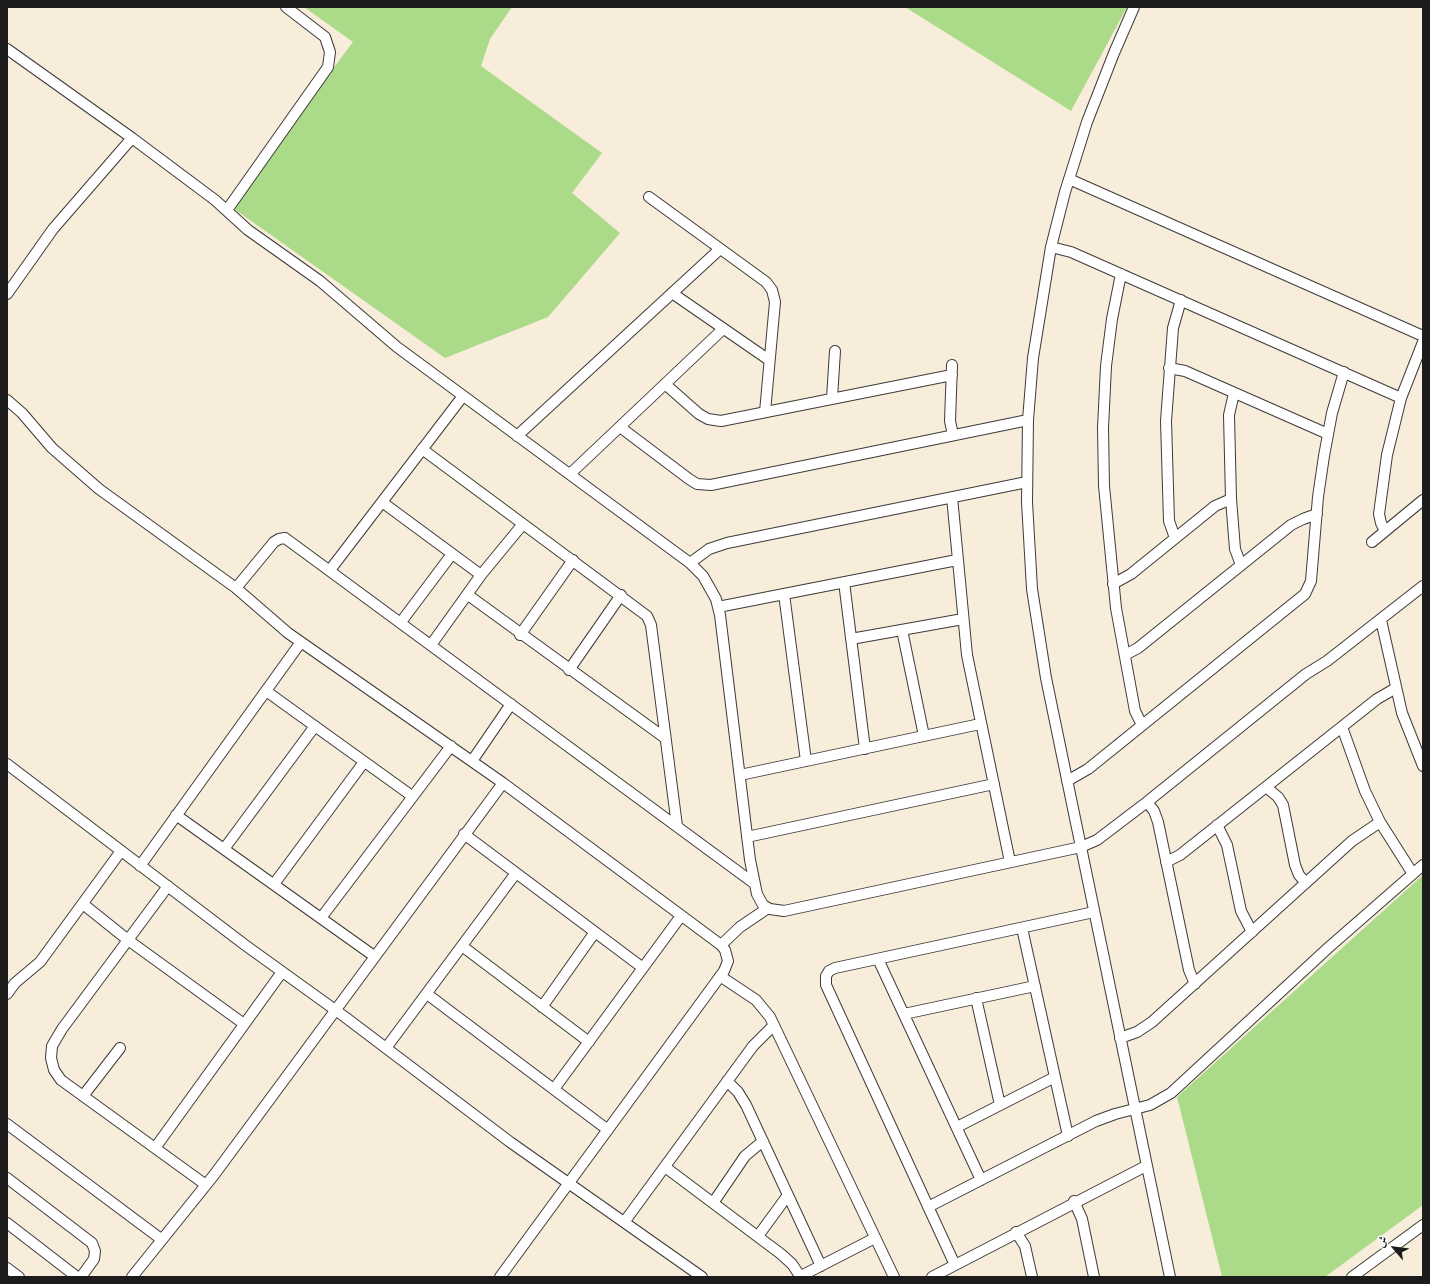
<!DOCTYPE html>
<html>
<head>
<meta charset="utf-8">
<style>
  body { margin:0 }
  #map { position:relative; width:1430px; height:1284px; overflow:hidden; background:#f8ecdb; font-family:"Old Standard TT",Amiri,serif }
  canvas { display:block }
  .frame { position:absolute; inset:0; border:8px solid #1c1c1c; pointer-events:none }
  .north { position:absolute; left:1374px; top:1228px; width:40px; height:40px; -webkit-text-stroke:3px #fff; paint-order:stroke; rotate:298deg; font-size:11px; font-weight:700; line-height:16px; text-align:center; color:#1c1c1c }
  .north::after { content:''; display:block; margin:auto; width:14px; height:18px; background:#1c1c1c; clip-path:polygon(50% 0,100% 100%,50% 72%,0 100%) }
</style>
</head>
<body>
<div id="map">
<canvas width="1430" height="1284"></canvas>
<div class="frame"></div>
<div class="north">ش</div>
</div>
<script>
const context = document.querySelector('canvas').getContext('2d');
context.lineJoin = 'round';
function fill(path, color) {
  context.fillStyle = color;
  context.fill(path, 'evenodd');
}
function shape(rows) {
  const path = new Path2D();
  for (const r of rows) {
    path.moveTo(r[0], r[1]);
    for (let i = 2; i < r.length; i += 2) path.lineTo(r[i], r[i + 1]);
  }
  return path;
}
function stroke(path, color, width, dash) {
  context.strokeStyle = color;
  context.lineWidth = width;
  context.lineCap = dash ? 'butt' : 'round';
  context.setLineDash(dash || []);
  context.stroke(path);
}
fill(shape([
  [304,7,512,7,490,39,481,66,602,153,572,193,620,233,548,317,445,358,230,206,353,42],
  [905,7,1127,7,1071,111],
  [1423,875,1423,1205,1325,1277,1222,1277,1177,1097]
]), '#abdb88');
const minor = shape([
  [1134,7,1114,53,1087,122,1065,192,1051,247,1033,358,1028,420,1027,502,1032,589,1046,678,1170,1277],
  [7,49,132,138,215,200,248,230,320,281,397,347,690,563,703,576,716,599,720,615,750,860,757,894,763,905,770,909,784,911,1081,847,1097,840,1147,802,1306,674,1327,661,1423,586],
  [1069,179,1423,336],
  [649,197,766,282,772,290,775,302,765,412],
  [227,210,328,67,330,52,325,37,286,7],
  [1051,247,1071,252,1401,398],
  [1121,274,1112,319,1106,366,1103,428,1104,486,1116,608,1135,711,1142,725],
  [672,293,769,360],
  [7,294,53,229,132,138],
  [952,365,950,421,953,435],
  [1169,368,1185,371,1328,434],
  [665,384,699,414,708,419,721,421,952,375],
  [1234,393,1229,415,1231,499,1235,549,1241,565],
  [832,398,835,351],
  [7,400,22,413,52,448,99,489,236,588,288,633,503,783,721,945,725,950,728,961,724,971,500,1277],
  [620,427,689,479,697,484,711,485,1028,420],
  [517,436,720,249],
  [422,449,647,616,651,625,677,826],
  [570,474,723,329],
  [952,497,967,655,1010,862],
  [382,502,481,575],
  [1385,531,1381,523,1379,514,1387,455,1401,398,1423,342],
  [1175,538,1169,521,1166,421,1173,328,1181,300],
  [1372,542,1423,500],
  [690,563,709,549,727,543,1027,482],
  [330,570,463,396],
  [844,582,865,749],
  [1113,584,1131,574,1215,506,1231,499],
  [236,588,274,542,279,539,285,538,755,884],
  [784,594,806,761],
  [468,595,665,738],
  [718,607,957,560],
  [1381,620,1402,713,1423,766],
  [401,622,452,554],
  [902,630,924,736],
  [520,635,573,560],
  [851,639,963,619],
  [431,645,481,575,523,524],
  [1125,655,1138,648,1291,525,1303,519,1317,514],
  [569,670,621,595],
  [266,691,412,796],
  [1342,727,1365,791,1380,822,1413,874],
  [472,761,511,704],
  [7,764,245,945,345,1017,510,1142,702,1277],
  [740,775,980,724],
  [1067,781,1088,769,1305,594,1311,581,1318,497,1324,456,1332,413,1344,372],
  [1266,787,1278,797,1283,805,1295,865,1299,875,1306,883],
  [1147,802,1154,811,1158,822,1189,970,1195,984],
  [176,815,374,956],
  [1217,825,1227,845,1241,911,1252,932],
  [464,834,643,968],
  [747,837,994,784],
  [224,849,315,726],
  [1166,862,1180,855,1377,699,1396,688],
  [140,866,301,642],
  [274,884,364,762],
  [168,886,62,1029,52,1046,51,1058,54,1070,61,1080,206,1185],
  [83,904,128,940,244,1024],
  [321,918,451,746],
  [1022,928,1068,1136],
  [721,945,740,927,768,908],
  [462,946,589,1042],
  [878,959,981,1180],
  [720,976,756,1000,770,1017,894,1277],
  [7,994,15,983,40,962,121,851],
  [427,994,608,1130],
  [976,998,1000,1105],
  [542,1007,595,932],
  [904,1014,1035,986],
  [1120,1038,1137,1032,1152,1022,1352,841,1380,822],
  [386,1048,516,873],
  [727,1081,738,1092,746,1105,821,1266],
  [554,1089,681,916],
  [83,1096,120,1048],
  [7,1124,161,1239],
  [957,1127,1055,1077],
  [155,1148,282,972],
  [665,1167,781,1254,792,1264,800,1276],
  [7,1178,92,1243,95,1251,94,1259,81,1277],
  [1074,1201,1082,1219,1094,1277],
  [713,1203,745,1156,763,1141],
  [928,1207,1096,1121,1115,1114,1150,1105,1171,1093,1328,948,1423,865],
  [625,1221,753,1046,774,1025],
  [7,1223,77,1277],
  [1016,1232,1025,1246,1032,1277],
  [758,1236,788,1195],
  [955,1265,826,985,826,976,829,971,835,968,1094,912],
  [7,1268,19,1277],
  [132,1277,214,1175,503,783],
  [799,1277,875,1238],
  [932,1277,1146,1166],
  [1352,1277,1423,1225]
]);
stroke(minor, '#3d3b39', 12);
stroke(minor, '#fff', 10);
</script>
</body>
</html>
